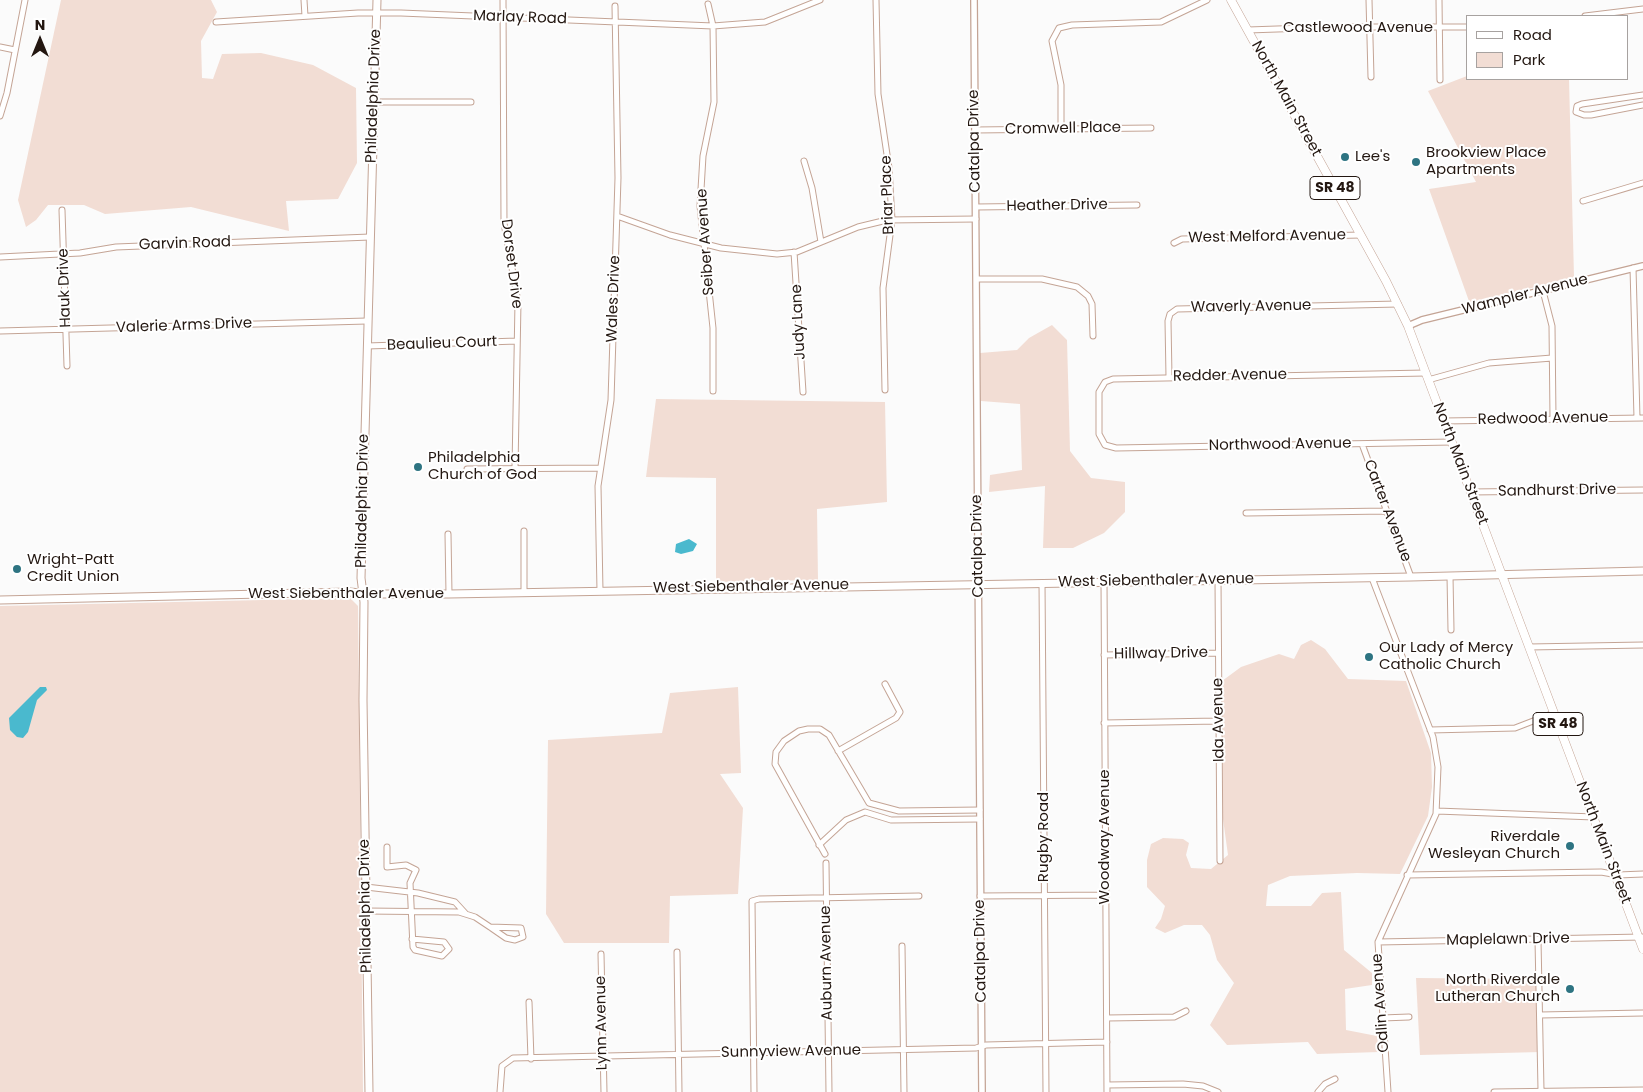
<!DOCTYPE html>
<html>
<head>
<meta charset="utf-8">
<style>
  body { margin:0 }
  #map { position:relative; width:1643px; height:1092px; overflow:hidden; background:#fbfbfb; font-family:Poppins,sans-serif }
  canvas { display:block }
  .legend { position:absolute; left:1466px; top:15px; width:162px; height:65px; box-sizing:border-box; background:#fff; border:1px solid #a7a2a0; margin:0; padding:6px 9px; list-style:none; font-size:15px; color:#231711 }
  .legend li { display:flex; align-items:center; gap:10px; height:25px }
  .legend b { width:25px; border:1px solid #a7a2a0 }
  .north { position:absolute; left:15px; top:15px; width:50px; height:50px; -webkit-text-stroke:4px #fff; paint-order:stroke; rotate:0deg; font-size:14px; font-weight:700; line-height:20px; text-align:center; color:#231711 }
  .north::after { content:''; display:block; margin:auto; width:18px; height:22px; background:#231711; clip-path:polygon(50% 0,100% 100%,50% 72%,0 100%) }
</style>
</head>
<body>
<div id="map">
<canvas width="1643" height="1092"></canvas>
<ul class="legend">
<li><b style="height:6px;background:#fff"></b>Road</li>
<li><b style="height:14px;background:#f2ddd4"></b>Park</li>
</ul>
<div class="north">N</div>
</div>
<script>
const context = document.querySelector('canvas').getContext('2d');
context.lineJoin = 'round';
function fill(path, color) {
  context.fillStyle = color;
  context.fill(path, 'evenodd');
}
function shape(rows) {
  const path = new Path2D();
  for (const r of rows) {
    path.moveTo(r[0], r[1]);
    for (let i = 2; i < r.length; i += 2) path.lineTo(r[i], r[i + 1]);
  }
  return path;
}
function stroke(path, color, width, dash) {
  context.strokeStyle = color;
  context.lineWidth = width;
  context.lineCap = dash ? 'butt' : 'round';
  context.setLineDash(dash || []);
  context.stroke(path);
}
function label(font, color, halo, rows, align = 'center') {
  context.font = font + ' Poppins,sans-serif';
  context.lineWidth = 4;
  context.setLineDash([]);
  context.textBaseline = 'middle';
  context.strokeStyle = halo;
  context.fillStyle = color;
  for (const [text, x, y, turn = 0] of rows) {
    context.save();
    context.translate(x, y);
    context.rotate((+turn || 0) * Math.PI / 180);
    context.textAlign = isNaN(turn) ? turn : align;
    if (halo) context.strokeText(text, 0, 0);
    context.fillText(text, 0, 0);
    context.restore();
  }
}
fill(shape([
  [61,0,211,0,217,12,201,41,202,78,213,79,222,54,261,53,313,65,356,88,357,163,338,199,286,201,289,231,191,207,105,214,84,205,48,205,36,220,26,227,18,200],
  [1467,76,1467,79,1569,79,1574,277,1470,304,1429,189,1476,182,1428,91],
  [1052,325,1067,340,1070,451,1091,478,1125,482,1125,512,1104,533,1073,548,1043,548,1045,486,989,492,990,475,1022,470,1020,404,981,401,980,353,1017,350,1029,338],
  [656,399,885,402,887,502,817,509,818,580,716,582,716,478,646,477],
  [350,598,358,606,363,1092,0,1092,0,606],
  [1311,640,1325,649,1348,679,1406,681,1431,753,1432,787,1428,816,1400,874,1357,873,1290,876,1268,885,1266,906,1311,906,1322,893,1341,892,1344,950,1372,973,1372,985,1345,989,1346,1030,1377,1036,1379,1052,1317,1054,1308,1042,1227,1045,1210,1025,1234,983,1217,960,1210,935,1202,925,1184,925,1165,933,1155,928,1161,919,1165,906,1147,887,1147,860,1151,844,1163,838,1183,839,1189,843,1186,855,1191,868,1211,869,1228,855,1223,819,1222,681,1241,667,1279,654,1294,659,1301,645],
  [738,687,741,773,720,774,743,808,738,894,670,896,669,943,564,943,546,914,548,740,662,733,670,693],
  [1416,978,1539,979,1541,1052,1420,1055]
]), '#f2ddd4');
fill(shape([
  [689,539,697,544,693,551,681,554,675,552,676,544],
  [40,687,46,687,47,690,37,700,28,732,23,738,17,737,10,730,9,718]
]), '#4ab9ce');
const minor = shape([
  [304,0,305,16],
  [503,0,504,223,518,302,515,468],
  [876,0,878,94,889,168,892,220,883,288,885,390],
  [1369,0,1371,77],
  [1439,0,1440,80],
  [708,4,713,26,714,102,703,156,700,206,713,328,713,391],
  [1585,16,1643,9],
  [216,22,358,13,401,13,713,26,765,22,820,0],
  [1248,30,1335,27,1467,27],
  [0,47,15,50],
  [1643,95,1582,104,1577,106,1576,112,1584,115,1591,115,1643,105],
  [374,102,471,102],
  [0,116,7,93,25,0],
  [1061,129,1061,85,1052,41,1059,28,1072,25,1161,22,1207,0],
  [975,130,1151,128],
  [804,161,812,188,821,242],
  [1583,201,1643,183],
  [976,207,1137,205],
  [62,210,67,366],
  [617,216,670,235,721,248,777,254,797,252,858,227,887,220,976,219],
  [1174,243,1182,239,1361,235],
  [794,252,803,392],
  [0,257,80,253,116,247,370,237],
  [1633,268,1637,418],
  [977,279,1042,279,1077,287,1088,296,1092,304,1093,336],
  [1543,291,1552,326,1553,418],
  [0,331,367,321],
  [367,346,517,341],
  [1426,373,1113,379,1105,382,1099,392,1099,434,1105,445,1116,448,1452,442],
  [1169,377,1168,321,1170,314,1177,309,1398,304],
  [1428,380,1489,363,1552,358],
  [1444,421,1643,418],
  [1362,444,1411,577],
  [467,469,600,468],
  [1470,492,1643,490],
  [1246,513,1387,511],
  [524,531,524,592],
  [448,534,449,594],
  [1450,576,1451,630],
  [1372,578,1433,737,1438,767,1436,814,1378,942,1388,1092],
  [1218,580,1220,861],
  [1104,582,1107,1092],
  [1042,583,1046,1092],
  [600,591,598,486,611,400,618,178,615,6],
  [1529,647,1643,645],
  [1104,655,1217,653],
  [1104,723,1218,721],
  [1430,730,1515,728,1554,713],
  [838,751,896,718,900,712,885,684],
  [1437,811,1594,817],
  [819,845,846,820,865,812,891,820,980,819],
  [387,847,387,867,406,865,416,870,410,883,413,947,415,950,442,956,449,949,444,942,412,939],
  [825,854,775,764,776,752,784,741,799,731,808,729,820,729,829,735,869,803,899,811,980,810],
  [826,863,829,1092],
  [1407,875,1601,872,1618,875,1643,874],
  [366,887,418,893,455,902,466,914],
  [980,896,1106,895],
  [366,911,459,912,475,917,490,927,506,938,515,940,523,937,521,928,490,927],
  [1538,940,1541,1090],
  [1378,942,1643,937],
  [902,946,904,1092],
  [677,952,679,1092],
  [601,954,604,1092],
  [529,1002,531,1059],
  [1540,1015,1643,1013],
  [1107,1018,1174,1017,1186,1011],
  [1382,1018,1409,1017],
  [1107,1085,1183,1084,1203,1086,1218,1092],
  [500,1092,502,1066,513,1058,976,1048,986,1045,1107,1042],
  [754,1092,752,901,759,899,919,896],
  [1318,1092,1325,1084,1335,1079],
  [1494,1092,1643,1090]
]);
const tertiary = shape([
  [974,0,982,1092],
  [1408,326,1422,320,1643,266]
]);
const secondary = shape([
  [0,600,350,592,372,594,449,594,1411,577,1643,571],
  [369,1092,363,700,364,602,361,578,377,0]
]);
const primary = shape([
  [1231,0,1386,281,1408,326,1643,949]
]);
stroke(minor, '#c4a495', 7);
stroke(tertiary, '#c4a495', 8);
stroke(secondary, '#c4a495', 9);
stroke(primary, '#c4a495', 9);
stroke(minor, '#fff', 5);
stroke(tertiary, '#fff', 5.5);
stroke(secondary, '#fff', 7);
stroke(primary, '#fff', 8);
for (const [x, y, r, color] of [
  [1345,157,5,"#2e7482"],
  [1416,162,5,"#2e7482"],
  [418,467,5,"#2e7482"],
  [17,569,5,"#2e7482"],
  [1369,657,5,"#2e7482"],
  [1570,846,5,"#2e7482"],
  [1570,989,5,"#2e7482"]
]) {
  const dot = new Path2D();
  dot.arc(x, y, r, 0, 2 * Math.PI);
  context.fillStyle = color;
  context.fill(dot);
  stroke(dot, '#fff', 2);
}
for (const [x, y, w] of [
  [1335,188,50],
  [1558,724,50]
]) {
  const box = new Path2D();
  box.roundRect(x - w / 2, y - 11.5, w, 23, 4);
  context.fillStyle = '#fff';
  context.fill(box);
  stroke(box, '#231711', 1);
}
label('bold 14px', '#231711', null, [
  ["SR 48",1335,188],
  ["SR 48",1558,724]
]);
label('15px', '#231711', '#fff', [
  ["Marlay Road",520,18,2],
  ["Castlewood Avenue",1358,28],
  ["Philadelphia Drive",374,96,-88],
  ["North Main Street",1286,99,61],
  ["Cromwell Place",1063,129,-1],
  ["Catalpa Drive",975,141,-91],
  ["Briar Place",888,195,-92],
  ["Heather Drive",1057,206,-1],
  ["West Melford Avenue",1267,237,-1],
  ["Seiber Avenue",706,242,-94],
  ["Garvin Road",185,244,-2],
  ["Dorset Drive",511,264,83],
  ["Hauk Drive",65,288,-92],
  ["Wampler Avenue",1525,295,-14],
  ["Wales Drive",614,299,-88],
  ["Waverly Avenue",1251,307,-1],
  ["Judy Lane",799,322,-93],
  ["Valerie Arms Drive",184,326,-2],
  ["Beaulieu Court",442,344,-2],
  ["Redder Avenue",1230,376,-1],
  ["Redwood Avenue",1543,419,-1],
  ["Northwood Avenue",1280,445,-1],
  ["North Main Street",1460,464,69],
  ["Sandhurst Drive",1557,491,-1],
  ["Philadelphia Drive",363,501,-89],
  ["Carter Avenue",1387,511,69],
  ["Catalpa Drive",978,546,-91],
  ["West Siebenthaler Avenue",1156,581,-1],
  ["West Siebenthaler Avenue",751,587,-1],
  ["West Siebenthaler Avenue",346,594],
  ["Hillway Drive",1161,654,-1],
  ["Ida Avenue",1219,720,-91],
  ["Rugby Road",1044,837,-90],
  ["Woodway Avenue",1105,837,-90],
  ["North Main Street",1603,843,69],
  ["Philadelphia Drive",366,906,-91],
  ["Maplelawn Drive",1508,940,-1],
  ["Catalpa Drive",981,951,-91],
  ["Auburn Avenue",827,963,-91],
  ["Odlin Avenue",1381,1003,-94],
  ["Lynn Avenue",602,1023,-91],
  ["Sunnyview Avenue",791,1052,-1]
]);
label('15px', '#231711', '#fff', [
  ["Brookview Place",1426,153],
  ["Apartments",1426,170],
  ["Lee's",1355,157],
  ["Philadelphia",428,458],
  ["Church of God",428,475],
  ["Wright-Patt",27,560],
  ["Credit Union",27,577],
  ["Our Lady of Mercy",1379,648],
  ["Catholic Church",1379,665],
  ["Riverdale",1560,837,"right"],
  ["Wesleyan Church",1560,854,"right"],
  ["North Riverdale",1560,980,"right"],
  ["Lutheran Church",1560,997,"right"]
], 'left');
</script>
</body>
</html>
